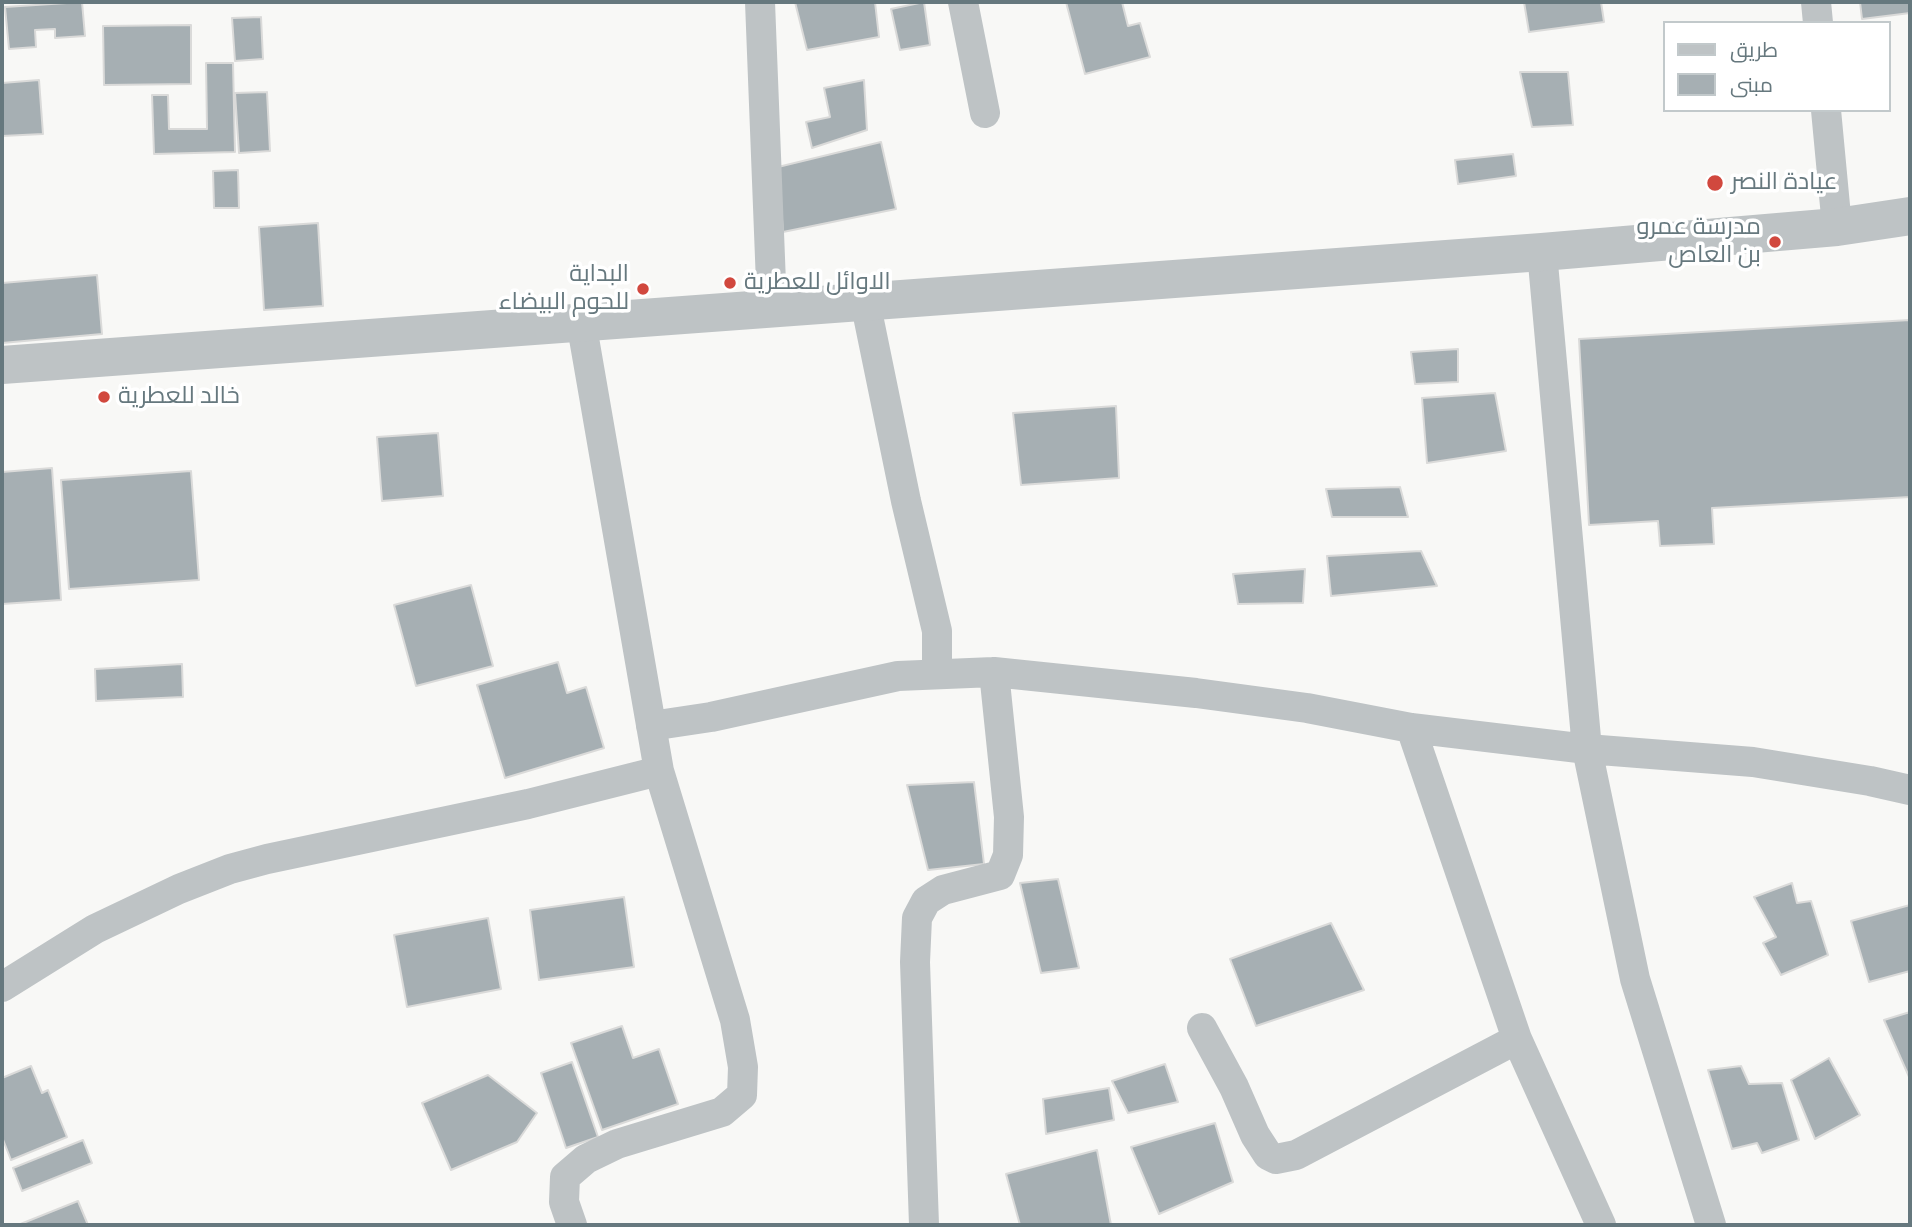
<!DOCTYPE html>
<html>
<head>
<meta charset="utf-8">
<style>
  body { margin:0 }
  #map { position:relative; width:1912px; height:1227px; overflow:hidden; background:#f8f8f6; font-family:"Archivo Narrow",Cairo,sans-serif }
  canvas { display:block }
  .frame { position:absolute; inset:0; border:4px solid #66787e; pointer-events:none }
  .legend { position:absolute; left:1663px; top:21px; width:228px; height:91px; box-sizing:border-box; background:#fff; border:2px solid #c2c9cb; margin:0; padding:9px 12px; list-style:none; font-size:21px; color:#66787e }
  .legend li { display:flex; align-items:center; gap:14px; height:35px }
  .legend b { width:35px; border:2px solid #c2c9cb }
</style>
</head>
<body>
<div id="map">
<canvas width="1912" height="1227"></canvas>
<div class="frame"></div>
<ul class="legend">
<li><b style="height:9px;background:#bec3c5"></b>طريق</li>
<li><b style="height:19px;background:#a6afb3"></b>مبنى</li>
</ul>
</div>
<script>
const context = document.querySelector('canvas').getContext('2d');
context.lineJoin = 'round';
function fill(path, color) {
  context.fillStyle = color;
  context.fill(path, 'evenodd');
}
function shape(rows) {
  const path = new Path2D();
  for (const r of rows) {
    path.moveTo(r[0], r[1]);
    for (let i = 2; i < r.length; i += 2) path.lineTo(r[i], r[i + 1]);
  }
  return path;
}
function stroke(path, color, width, dash) {
  context.strokeStyle = color;
  context.lineWidth = width;
  context.lineCap = dash ? 'butt' : 'round';
  context.setLineDash(dash || []);
  context.stroke(path);
}
function label(font, color, halo, rows, align = 'center') {
  context.font = font + ' "Archivo Narrow",Cairo,sans-serif';
  context.lineWidth = 7;
  context.setLineDash([]);
  context.textBaseline = 'middle';
  context.strokeStyle = halo;
  context.fillStyle = color;
  for (const [text, x, y, turn = 0] of rows) {
    context.save();
    context.translate(x, y);
    context.rotate((+turn || 0) * Math.PI / 180);
    context.textAlign = isNaN(turn) ? turn : align;
    if (halo) context.strokeText(text, 0, 0);
    context.fillText(text, 0, 0);
    context.restore();
  }
}
const building = shape([
  [82,2,85,36,55,38,55,29,35,30,36,47,9,49,5,7,82,2],
  [795,2,875,2,879,37,807,50,795,2],
  [924,2,930,45,900,50,891,9,924,2],
  [1066,2,1122,2,1128,26,1140,23,1150,57,1085,74,1066,2],
  [1524,2,1601,2,1604,22,1529,32,1524,2],
  [1860,2,1910,2,1910,13,1862,19,1860,2],
  [261,17,263,59,235,61,232,18,261,17],
  [191,25,191,84,104,85,103,26,191,25],
  [206,63,233,63,235,152,154,154,152,95,168,95,169,129,207,129,206,63],
  [1520,72,1568,72,1573,125,1532,127,1520,72],
  [39,80,43,134,2,136,2,83,39,80],
  [864,80,867,130,812,148,806,122,830,117,824,88,864,80],
  [267,92,270,151,239,153,235,93,267,92],
  [881,142,896,209,783,232,778,167,881,142],
  [1513,154,1516,176,1458,184,1455,160,1513,154],
  [238,170,239,208,214,208,213,171,238,170],
  [318,223,323,306,264,310,259,227,318,223],
  [97,275,102,334,2,343,2,283,97,275],
  [1910,320,1910,497,1712,508,1714,544,1660,546,1658,521,1589,525,1579,339,1910,320],
  [1458,349,1458,382,1415,384,1411,352,1458,349],
  [1495,393,1506,451,1427,463,1422,398,1495,393],
  [1116,406,1119,478,1021,485,1013,413,1116,406],
  [438,433,443,496,382,501,377,437,438,433],
  [52,468,61,600,2,604,2,472,52,468],
  [191,471,199,580,69,589,61,480,191,471],
  [1400,487,1408,517,1332,517,1326,489,1400,487],
  [1421,551,1437,586,1331,596,1327,556,1421,551],
  [1305,569,1303,603,1238,604,1233,574,1305,569],
  [471,585,493,666,416,686,394,605,471,585],
  [558,662,567,693,586,687,604,748,505,778,477,685,558,662],
  [182,664,183,697,96,701,95,669,182,664],
  [974,782,984,864,928,870,907,785,974,782],
  [1058,879,1079,968,1041,973,1020,883,1058,879],
  [1792,883,1797,903,1811,901,1828,955,1781,975,1763,943,1776,937,1754,897,1792,883],
  [624,897,634,967,539,980,530,910,624,897],
  [1910,905,1910,971,1869,982,1851,921,1910,905],
  [488,918,501,989,407,1007,394,935,488,918],
  [1331,923,1364,990,1256,1026,1230,959,1331,923],
  [1910,1012,1910,1079,1884,1020,1910,1012],
  [622,1026,633,1058,659,1049,678,1104,602,1130,571,1043,622,1026],
  [1829,1058,1860,1115,1815,1139,1791,1080,1829,1058],
  [572,1062,598,1137,566,1148,541,1073,572,1062],
  [1165,1064,1178,1102,1128,1113,1112,1081,1165,1064],
  [31,1066,42,1093,48,1090,67,1137,11,1160,2,1137,2,1078,31,1066],
  [1741,1066,1749,1084,1782,1083,1799,1140,1762,1153,1757,1143,1732,1149,1708,1070,1741,1066],
  [488,1075,537,1113,517,1142,451,1170,422,1103,488,1075],
  [1109,1088,1114,1120,1046,1134,1043,1099,1109,1088],
  [1215,1123,1233,1182,1159,1214,1131,1147,1215,1123],
  [83,1140,92,1163,22,1191,13,1168,83,1140],
  [1097,1150,1111,1225,1020,1225,1006,1174,1097,1150],
  [78,1201,88,1225,18,1225,78,1201]
]);
fill(building, '#a6afb3');
stroke(building, '#dadad9', 2);
stroke(shape([
  [760,2,772,309],
  [963,2,985,113],
  [1816,2,1818,23],
  [1826,110,1837,227],
  [1542,252,1587,749,1635,979,1711,1225],
  [865,301,906,501,937,631,937,673],
  [651,726,711,717,898,676,994,672,1196,693,1307,708,1411,728,1587,749,1753,762,1870,781,1910,790],
  [1411,728,1517,1039,1601,1225],
  [2,987,95,929,179,889,230,869,267,859,528,804,659,771],
  [1202,1028,1234,1087,1255,1135,1268,1155,1276,1159,1296,1155,1517,1039],
  [572,1225,564,1202,565,1177,586,1159,617,1144,722,1112,742,1095,743,1067,735,1020,659,771,581,321],
  [924,1225,915,962,917,918,926,901,943,890,1000,875,1008,855,1009,817,994,672]
]), '#bec3c5', 30);
stroke(shape([
  [2,365,1542,252,1837,227,1910,216]
]), '#bec3c5', 38);
for (const [x, y, r, color] of [
  [1715,183,9,"#d1483e"],
  [1775,242,7,"#d1483e"],
  [730,283,7,"#d1483e"],
  [643,289,7,"#d1483e"],
  [104,397,7,"#d1483e"]
]) {
  const dot = new Path2D();
  dot.arc(x, y, r, 0, 2 * Math.PI);
  context.fillStyle = color;
  context.fill(dot);
  stroke(dot, '#fff', 2.5);
}
label('24px', '#66787e', '#fff', [
  ["عيادة النصر",1731,183],
  ["مدرسة عمرو",1761,228,"right"],
  ["بن العاص",1761,256,"right"],
  ["البداية",629,275,"right"],
  ["للحوم البيضاء",629,303,"right"],
  ["الاوائل للعطرية",744,283],
  ["خالد للعطرية",118,397]
], 'left');
</script>
</body>
</html>
